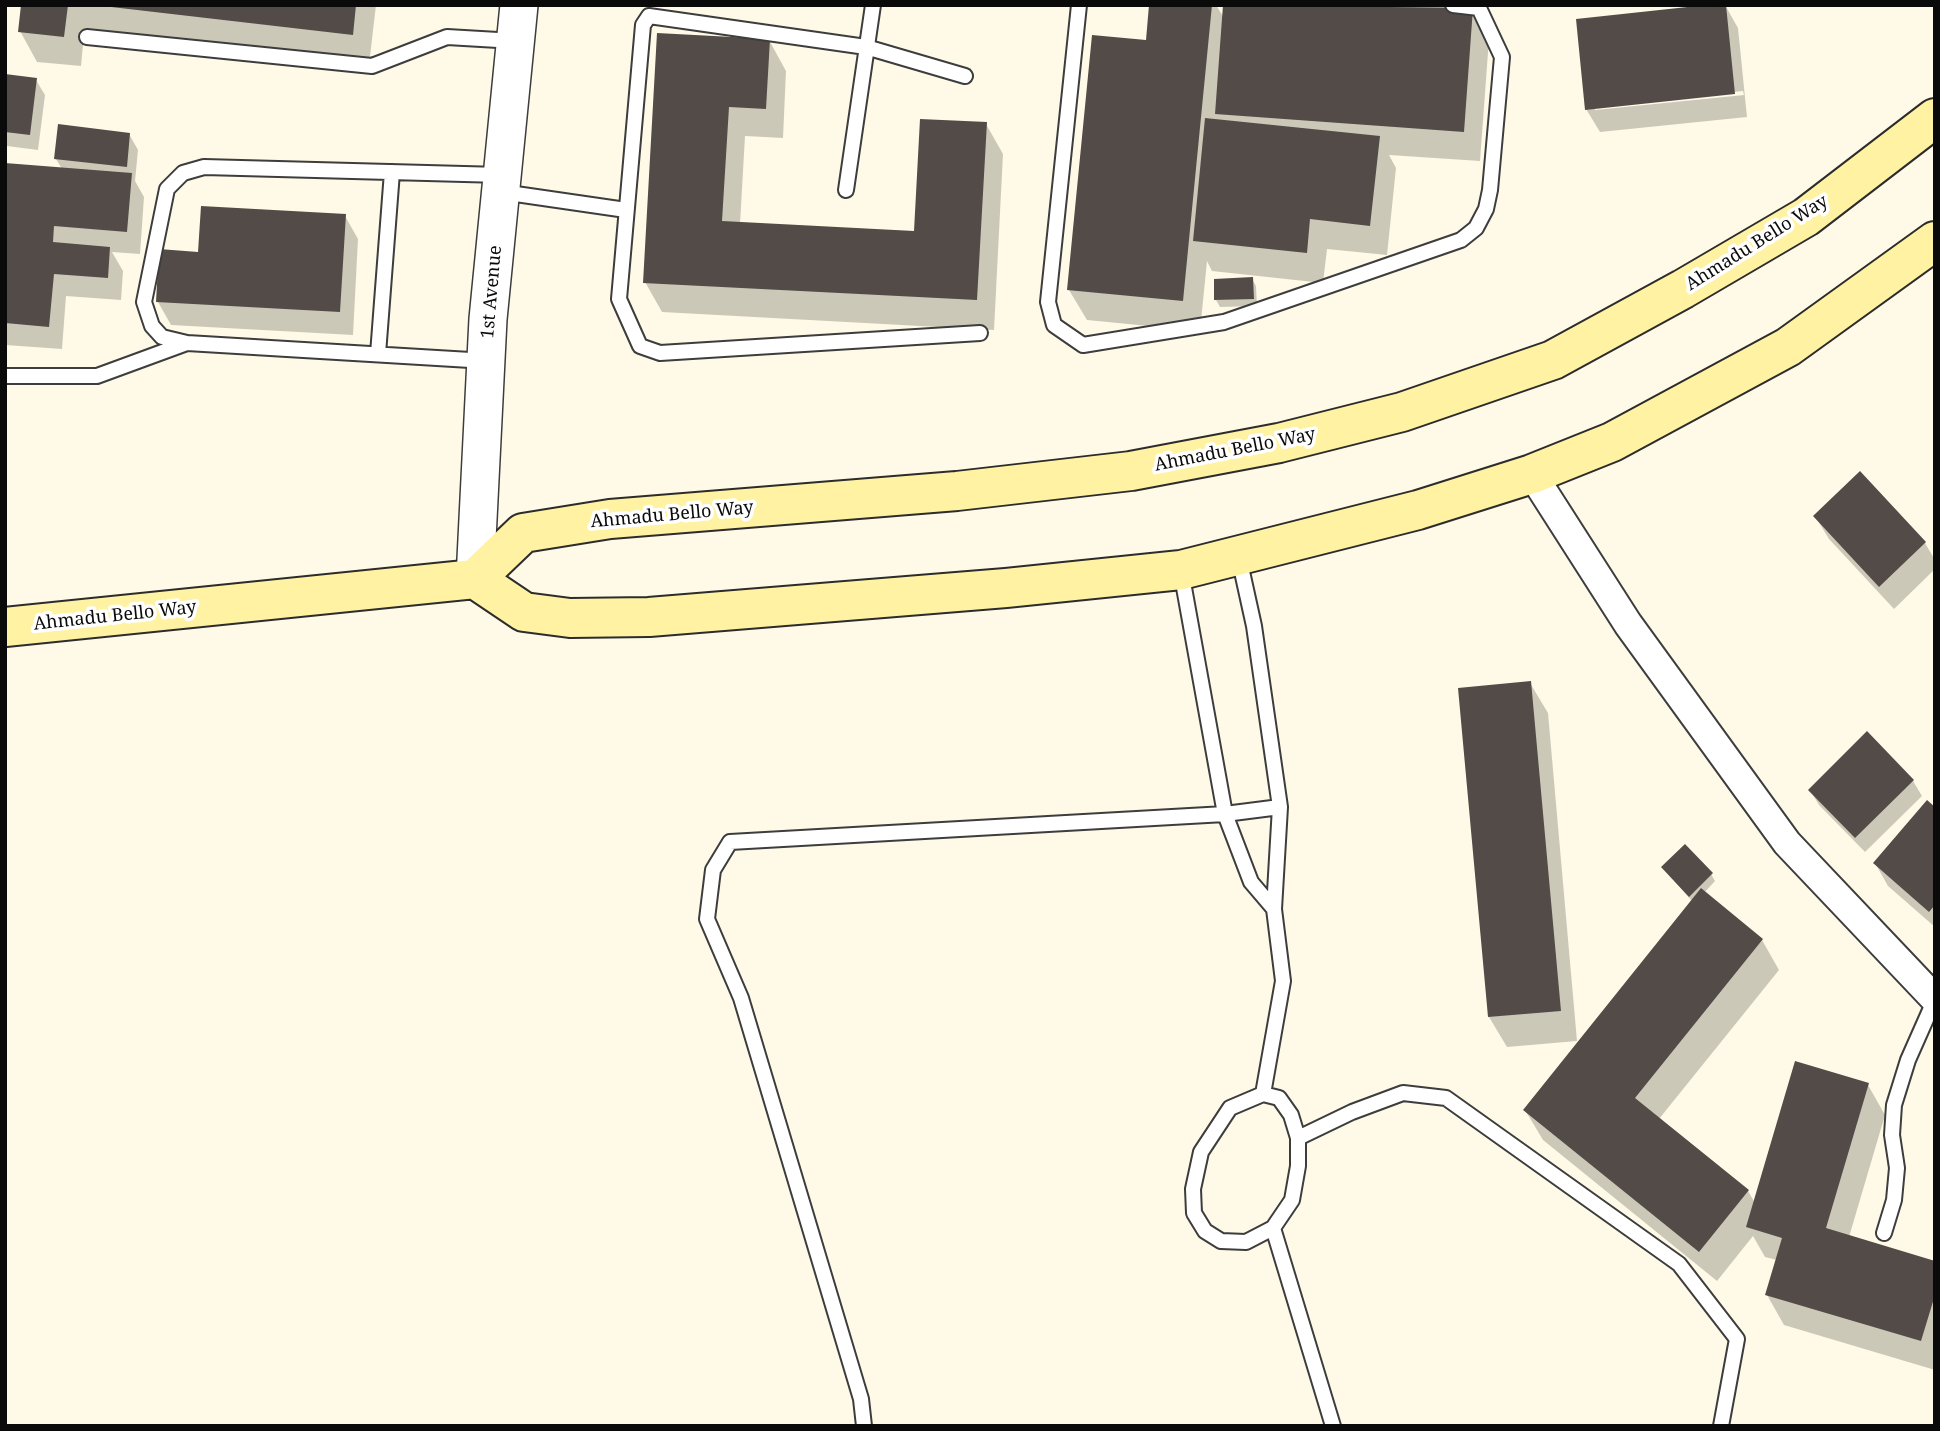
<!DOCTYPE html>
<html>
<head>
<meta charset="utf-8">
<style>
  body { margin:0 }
  #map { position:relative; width:1940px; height:1431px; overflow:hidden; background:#fffae7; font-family:"Noto Serif",serif }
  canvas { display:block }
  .frame { position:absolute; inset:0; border:7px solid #0a0a0a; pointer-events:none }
</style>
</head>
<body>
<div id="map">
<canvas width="1940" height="1431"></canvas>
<div class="frame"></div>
</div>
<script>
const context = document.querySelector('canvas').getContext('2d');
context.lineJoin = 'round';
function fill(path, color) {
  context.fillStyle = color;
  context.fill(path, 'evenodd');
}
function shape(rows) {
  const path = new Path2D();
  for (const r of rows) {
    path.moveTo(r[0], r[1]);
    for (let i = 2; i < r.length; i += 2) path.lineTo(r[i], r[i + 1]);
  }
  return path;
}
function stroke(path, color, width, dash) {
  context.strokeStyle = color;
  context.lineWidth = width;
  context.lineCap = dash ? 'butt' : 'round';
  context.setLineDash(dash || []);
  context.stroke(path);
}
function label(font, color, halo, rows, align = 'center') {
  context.font = font + ' "Noto Serif",serif';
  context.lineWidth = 7;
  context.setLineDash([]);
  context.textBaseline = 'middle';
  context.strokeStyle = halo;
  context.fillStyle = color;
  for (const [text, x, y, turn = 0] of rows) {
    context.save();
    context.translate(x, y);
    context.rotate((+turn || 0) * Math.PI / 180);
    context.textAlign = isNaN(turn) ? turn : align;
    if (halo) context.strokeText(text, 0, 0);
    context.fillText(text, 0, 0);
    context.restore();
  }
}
fill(shape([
  [23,5,376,5,369,65,84,34,81,66,37,62,20,31],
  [1151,5,1216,5,1224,18,1225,5,1415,5,1472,9,1489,39,1480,161,1389,155,1396,168,1387,255,1327,249,1323,283,1212,271,1207,261,1200,331,1087,320,1069,290,1148,42],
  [1725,5,1738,28,1747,117,1600,132,1586,109],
  [1743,91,1744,95,1595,110,1595,107],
  [658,34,769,40,786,71,783,138,745,136,740,224,915,233,986,124,1003,154,994,330,662,312,645,282],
  [5,76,36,80,45,95,38,150,7,146,5,161],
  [129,134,138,150,135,181,144,197,140,254,112,252,123,271,121,300,66,296,62,349,5,345,5,164,62,169,56,159],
  [345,216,358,239,353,335,171,325,158,302,200,253],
  [1252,279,1256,286,1257,306,1220,307,1216,300],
  [1815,516,1925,543,1935,560,1935,569,1894,609,1829,539],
  [1530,683,1548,713,1577,1041,1507,1047,1489,1017],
  [1913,781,1922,796,1865,852,1819,805,1810,790],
  [1935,810,1935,927,1888,886,1875,863],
  [1663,868,1711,874,1715,881,1704,893,1762,940,1779,970,1659,1119,1748,1191,1755,1203,1868,1085,1885,1115,1849,1237,1935,1263,1935,1370,1784,1325,1767,1295,1777,1260,1765,1257,1753,1236,1717,1281,1543,1140,1525,1110,1692,901]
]), '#0003');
fill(shape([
  [21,5,68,5,64,37,18,32],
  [94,5,356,5,353,35],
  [1149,5,1212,5,1183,301,1067,290,1092,35,1146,40],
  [1223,5,1473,8,1464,132,1215,114],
  [1706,5,1726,5,1735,94,1585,110,1576,19],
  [657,33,770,39,766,109,729,107,722,221,914,231,920,119,987,122,977,300,643,283],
  [5,74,37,78,30,135,5,132],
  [1205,118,1380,136,1370,226,1310,219,1307,253,1193,241],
  [58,124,130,133,127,167,54,159],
  [5,163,132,173,127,232,54,226,53,242,110,247,108,278,54,274,49,327,5,323],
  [201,206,346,214,340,312,156,302,159,249,198,252],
  [1253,277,1254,299,1214,300,1214,279],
  [1860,471,1926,542,1879,587,1813,516],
  [1531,681,1561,1011,1488,1017,1458,688],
  [1867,731,1914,780,1855,838,1808,790],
  [1927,800,1935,807,1935,905,1929,912,1873,863],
  [1685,844,1713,873,1689,897,1661,867],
  [1701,888,1763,939,1635,1098,1749,1190,1699,1252,1523,1110],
  [1795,1061,1869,1083,1826,1228,1935,1261,1935,1295,1921,1341,1765,1295,1782,1238,1746,1227]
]), '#534b47');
const service = shape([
  [1079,5,1048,302,1054,325,1083,345,1224,322,1461,240,1476,228,1486,209,1490,190,1502,57,1479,8,1453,5],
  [87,37,372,66,447,37,515,41],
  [965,76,866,47,649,16,643,25,619,299,640,346,660,353,980,333],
  [846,190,873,5],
  [502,192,626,210],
  [378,354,392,172],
  [487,361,187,343,162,337,152,326,144,302,167,189,183,173,204,167,501,175],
  [5,376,97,376,187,343],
  [1239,558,1254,626,1280,807,1274,909,1283,981,1263,1094],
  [1181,571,1225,814,1251,882,1274,909],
  [1263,1094,1279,1098,1291,1115,1298,1138,1298,1166,1292,1200,1273,1228,1246,1242,1221,1241,1205,1231,1194,1213,1193,1189,1201,1152,1230,1108,1263,1094],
  [1298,1138,1352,1112,1403,1093,1446,1098,1679,1264,1737,1339,1721,1426],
  [1273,1228,1333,1426],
  [1884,1233,1894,1200,1897,1168,1892,1135,1894,1105,1908,1060,1935,999],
  [864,1426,861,1399,741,998,707,919,713,870,730,842,1225,814,1280,807]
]);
const minor = shape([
  [1532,474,1628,624,1787,843,1935,999]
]);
const tertiary = shape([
  [475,579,488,319,519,5]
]);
const secondary = shape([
  [475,579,524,612,570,618,649,617,1006,588,1181,570,1418,510,1532,474,1612,442,1788,347,1935,241],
  [5,627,475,579,523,533,610,519,957,491,1131,471,1279,443,1402,412,1553,360,1683,289,1806,217,1935,118]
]);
stroke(service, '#3d3d3d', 18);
stroke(minor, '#3d3d3d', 32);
stroke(tertiary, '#3d3d3d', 40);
stroke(secondary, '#2c2c2c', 42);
stroke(service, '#fff', 14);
stroke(minor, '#fff', 28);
stroke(tertiary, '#fff', 37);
stroke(secondary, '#fff2a3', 38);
label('18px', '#0a0a0a', '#fff', [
  ["Ahmadu Bello Way",1757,243,-32],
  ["1st Avenue",492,292,-85],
  ["Ahmadu Bello Way",1235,450,-11],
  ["Ahmadu Bello Way",672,515,-5],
  ["Ahmadu Bello Way",115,616,-6]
]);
</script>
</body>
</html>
